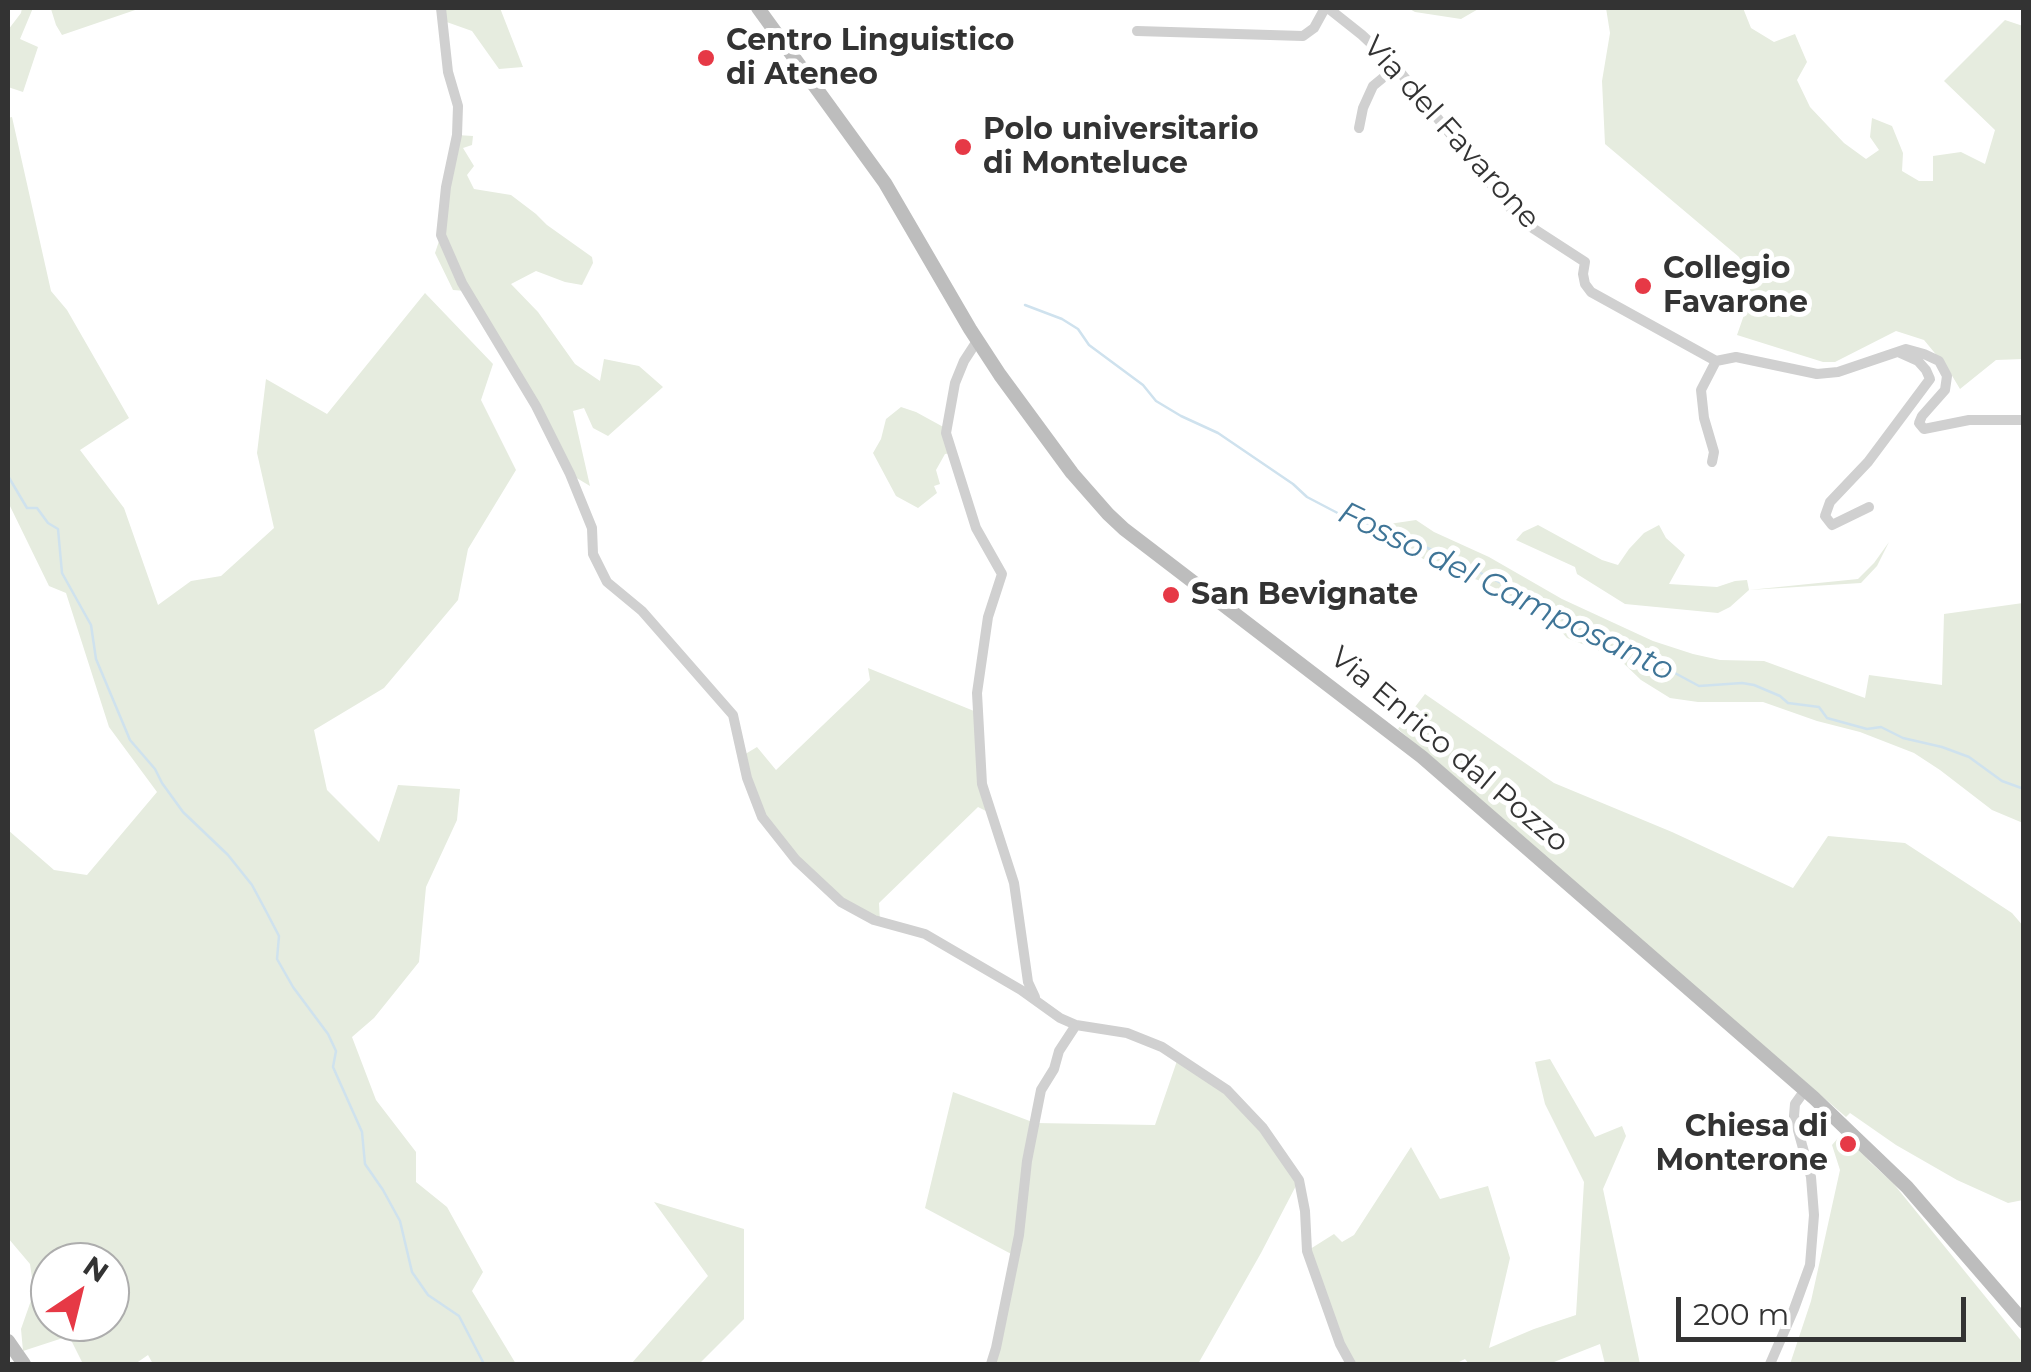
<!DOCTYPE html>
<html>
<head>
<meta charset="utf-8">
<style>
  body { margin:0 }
  #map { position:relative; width:2031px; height:1372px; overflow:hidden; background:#fff; font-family:Montserrat,sans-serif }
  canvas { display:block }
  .frame { position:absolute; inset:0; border:10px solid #333; pointer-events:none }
  .north { position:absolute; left:30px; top:1242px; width:100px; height:100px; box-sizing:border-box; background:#fff; border:2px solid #adadad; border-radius:50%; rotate:35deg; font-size:28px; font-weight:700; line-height:40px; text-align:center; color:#333 }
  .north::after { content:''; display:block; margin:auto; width:35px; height:45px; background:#e63946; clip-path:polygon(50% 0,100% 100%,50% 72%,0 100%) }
  .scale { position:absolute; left:1676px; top:1297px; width:290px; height:45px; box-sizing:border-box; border:5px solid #333; border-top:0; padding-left:12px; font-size:30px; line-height:35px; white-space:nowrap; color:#333; -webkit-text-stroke:8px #fff; paint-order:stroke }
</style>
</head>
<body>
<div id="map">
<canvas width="2031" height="1372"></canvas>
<div class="frame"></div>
<div class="north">N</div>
<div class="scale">200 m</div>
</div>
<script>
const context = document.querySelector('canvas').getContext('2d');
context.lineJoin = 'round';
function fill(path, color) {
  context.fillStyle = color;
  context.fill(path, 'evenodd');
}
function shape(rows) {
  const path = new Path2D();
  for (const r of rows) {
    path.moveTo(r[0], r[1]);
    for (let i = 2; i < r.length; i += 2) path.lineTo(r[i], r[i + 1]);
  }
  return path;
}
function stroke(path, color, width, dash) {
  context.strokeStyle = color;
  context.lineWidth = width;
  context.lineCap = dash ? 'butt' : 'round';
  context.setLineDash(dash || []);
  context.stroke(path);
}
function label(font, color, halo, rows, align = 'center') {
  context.font = font + ' Montserrat,sans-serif';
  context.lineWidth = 10;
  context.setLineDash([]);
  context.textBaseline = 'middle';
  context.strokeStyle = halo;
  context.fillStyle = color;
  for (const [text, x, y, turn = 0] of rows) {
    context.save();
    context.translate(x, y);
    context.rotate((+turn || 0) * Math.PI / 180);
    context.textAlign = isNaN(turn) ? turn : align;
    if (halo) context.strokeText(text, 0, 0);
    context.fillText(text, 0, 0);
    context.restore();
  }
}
fill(shape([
  [22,8,33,8,20,39,38,47,23,92,8,87,8,30,21,13],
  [47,8,141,8,62,35,56,25,51,9],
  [441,8,500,8,523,67,499,69,472,31,441,20],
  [1408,8,1480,8,1461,19,1415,12],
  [1606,8,1743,8,1751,28,1774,42,1795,34,1807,62,1797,80,1810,107,1844,143,1866,159,1879,150,1870,137,1872,118,1892,126,1903,153,1902,171,1919,181,1933,181,1933,156,1961,152,1985,164,1995,130,1944,81,2005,20,2023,26,2023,359,1996,360,1960,389,1948,369,1924,340,1896,331,1835,362,1823,362,1737,335,1744,315,1739,309,1743,298,1750,290,1748,277,1739,257,1605,144,1602,81,1610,33],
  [12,117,51,291,67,310,129,418,80,450,124,508,158,605,191,581,221,576,274,528,257,453,266,379,327,414,425,293,493,364,481,400,516,470,468,549,458,600,384,688,314,730,327,790,379,842,398,785,460,789,457,820,426,887,419,962,374,1018,352,1037,376,1100,416,1152,416,1182,447,1207,483,1272,472,1291,516,1364,271,1364,265,1362,243,1364,153,1364,148,1355,135,1364,83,1364,69,1336,23,1351,21,1329,34,1292,30,1264,8,1238,8,830,54,870,87,875,157,792,109,727,66,593,49,586,8,502,8,118],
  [50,1262,110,1262,110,1322,50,1322],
  [457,135,473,136,472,145,463,148,474,166,467,175,474,189,511,195,536,214,547,225,592,257,593,263,582,285,565,282,536,271,511,284,538,312,575,364,600,381,604,359,639,366,663,387,608,436,593,428,584,408,573,411,590,486,570,474,466,291,453,290,435,253,441,235],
  [901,407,916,412,947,429,951,453,945,454,936,470,940,484,934,486,937,493,918,508,896,496,873,453,881,439,886,419],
  [1416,520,1434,532,1489,557,1562,599,1653,641,1693,654,1720,660,1764,661,1865,698,1869,675,1942,685,1944,614,2023,603,2023,823,1992,810,1940,770,1914,753,1860,732,1817,721,1763,702,1698,702,1670,698,1641,680,1618,658,1567,638,1546,614,1483,582,1429,562,1379,535,1389,524],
  [1538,525,1602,560,1618,565,1629,549,1644,533,1659,525,1666,538,1685,555,1669,584,1717,587,1735,581,1747,580,1749,590,1858,579,1874,563,1889,542,1877,566,1861,583,1749,590,1730,607,1718,613,1625,604,1577,574,1575,567,1516,540,1523,532],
  [868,668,974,711,990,813,978,807,879,903,880,922,841,902,762,817,742,756,757,747,776,770,870,680],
  [1425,694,1554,783,1672,832,1793,888,1828,836,1905,843,2012,913,2024,927,2023,1200,2008,1203,1957,1180,1896,1145,1850,1113,1846,1117,1398,729],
  [1178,1058,1227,1090,1299,1180,1261,1253,1198,1364,991,1364,1015,1256,925,1208,953,1092,1035,1123,1155,1125],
  [1550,1059,1595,1137,1622,1126,1626,1136,1603,1189,1640,1364,1605,1364,1600,1344,1549,1364,1469,1364,1465,1359,1455,1364,1351,1364,1307,1251,1334,1234,1342,1242,1354,1235,1411,1147,1440,1199,1488,1186,1510,1258,1489,1348,1534,1329,1576,1315,1584,1182,1545,1104,1535,1062],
  [1844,1131,1870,1162,1893,1183,2023,1343,2023,1364,1790,1364,1811,1301,1840,1170,1832,1145],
  [654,1202,744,1229,744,1319,699,1364,631,1364,708,1276]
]), '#e6ecdf');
stroke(shape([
  [1025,305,1062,319,1078,329,1089,345,1143,385,1156,401,1181,416,1218,433,1293,484,1307,497,1349,519,1379,526,1454,560,1501,583,1556,616,1619,643,1699,686,1742,683,1754,685,1780,696,1788,703,1819,707,1827,718,1867,729,1881,727,1903,738,1942,747,1969,757,2002,781,2024,789],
  [8,476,27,508,37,508,48,523,58,529,62,573,91,625,96,659,130,740,155,769,162,783,183,812,228,855,252,885,267,913,279,936,277,959,293,987,328,1034,336,1051,333,1067,362,1132,365,1164,383,1190,400,1221,412,1272,428,1295,459,1316,484,1364]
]), '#cfe2ee', 2.5);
stroke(shape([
  [441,8,448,72,458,106,457,135,446,187,441,235,462,283,536,406,570,474,592,528,593,554,607,582,642,611,733,715,747,778,762,817,796,860,841,902,874,920,925,934,1021,990,1060,1018,1076,1025,1059,1051,1054,1069,1041,1090,1027,1161,1019,1235,996,1348,991,1364],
  [1328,8,1362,35,1396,67,1516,215,1531,227,1585,262,1583,274,1585,284,1591,292,1716,361,1736,357,1817,374,1838,372,1906,349,1924,354,1939,361,1947,376,1945,390,1922,416,1919,423,1924,429,1969,420,2024,420],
  [1137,31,1303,36,1314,28,1325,8],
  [1359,128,1363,108,1373,86,1396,67],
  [977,341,964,361,955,383,946,433,976,528,1002,574,988,617,977,693,982,784,1014,883,1028,982,1035,997],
  [1712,462,1714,452,1704,418,1701,390,1716,361],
  [1869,507,1832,525,1825,516,1830,502,1868,462,1930,379,1926,370,1918,361,1898,352],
  [1076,1025,1127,1033,1162,1047,1227,1090,1263,1128,1299,1180,1305,1211,1307,1251,1340,1344,1351,1364],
  [1770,1364,1794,1309,1810,1265,1814,1215,1811,1177,1794,1116,1795,1104,1805,1090]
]), '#d0d0d0', 10);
stroke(shape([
  [758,8,885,183,970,329,1000,375,1072,473,1108,514,1124,529,1422,757,1814,1098,1907,1187,2024,1322],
  [8,1341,24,1364]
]), '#bdbdbd', 14);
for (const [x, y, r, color] of [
  [706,58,10,"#e63946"],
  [963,147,10,"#e63946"],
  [1643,286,10,"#e63946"],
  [1171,595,10,"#e63946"],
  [1848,1144,10,"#e63946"]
]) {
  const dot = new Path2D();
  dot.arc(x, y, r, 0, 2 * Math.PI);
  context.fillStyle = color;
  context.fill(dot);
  stroke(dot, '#fff', 4);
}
label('bold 30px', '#333', '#fff', [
  ["Centro Linguistico",726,41],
  ["di Ateneo",726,75],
  ["Polo universitario",983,130],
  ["di Monteluce",983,164],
  ["Collegio",1663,269],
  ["Favarone",1663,303],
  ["San Bevignate",1191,595],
  ["Chiesa di",1828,1127,"right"],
  ["Monterone",1828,1161,"right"]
], 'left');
label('30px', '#333', '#fff', [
  ["Via del Favarone",1451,133,48],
  ["Via Enrico dal Pozzo",1449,750,40]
]);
label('italic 32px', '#3f7597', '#fff', [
  ["Fosso del Camposanto",1506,592,26]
]);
</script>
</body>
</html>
